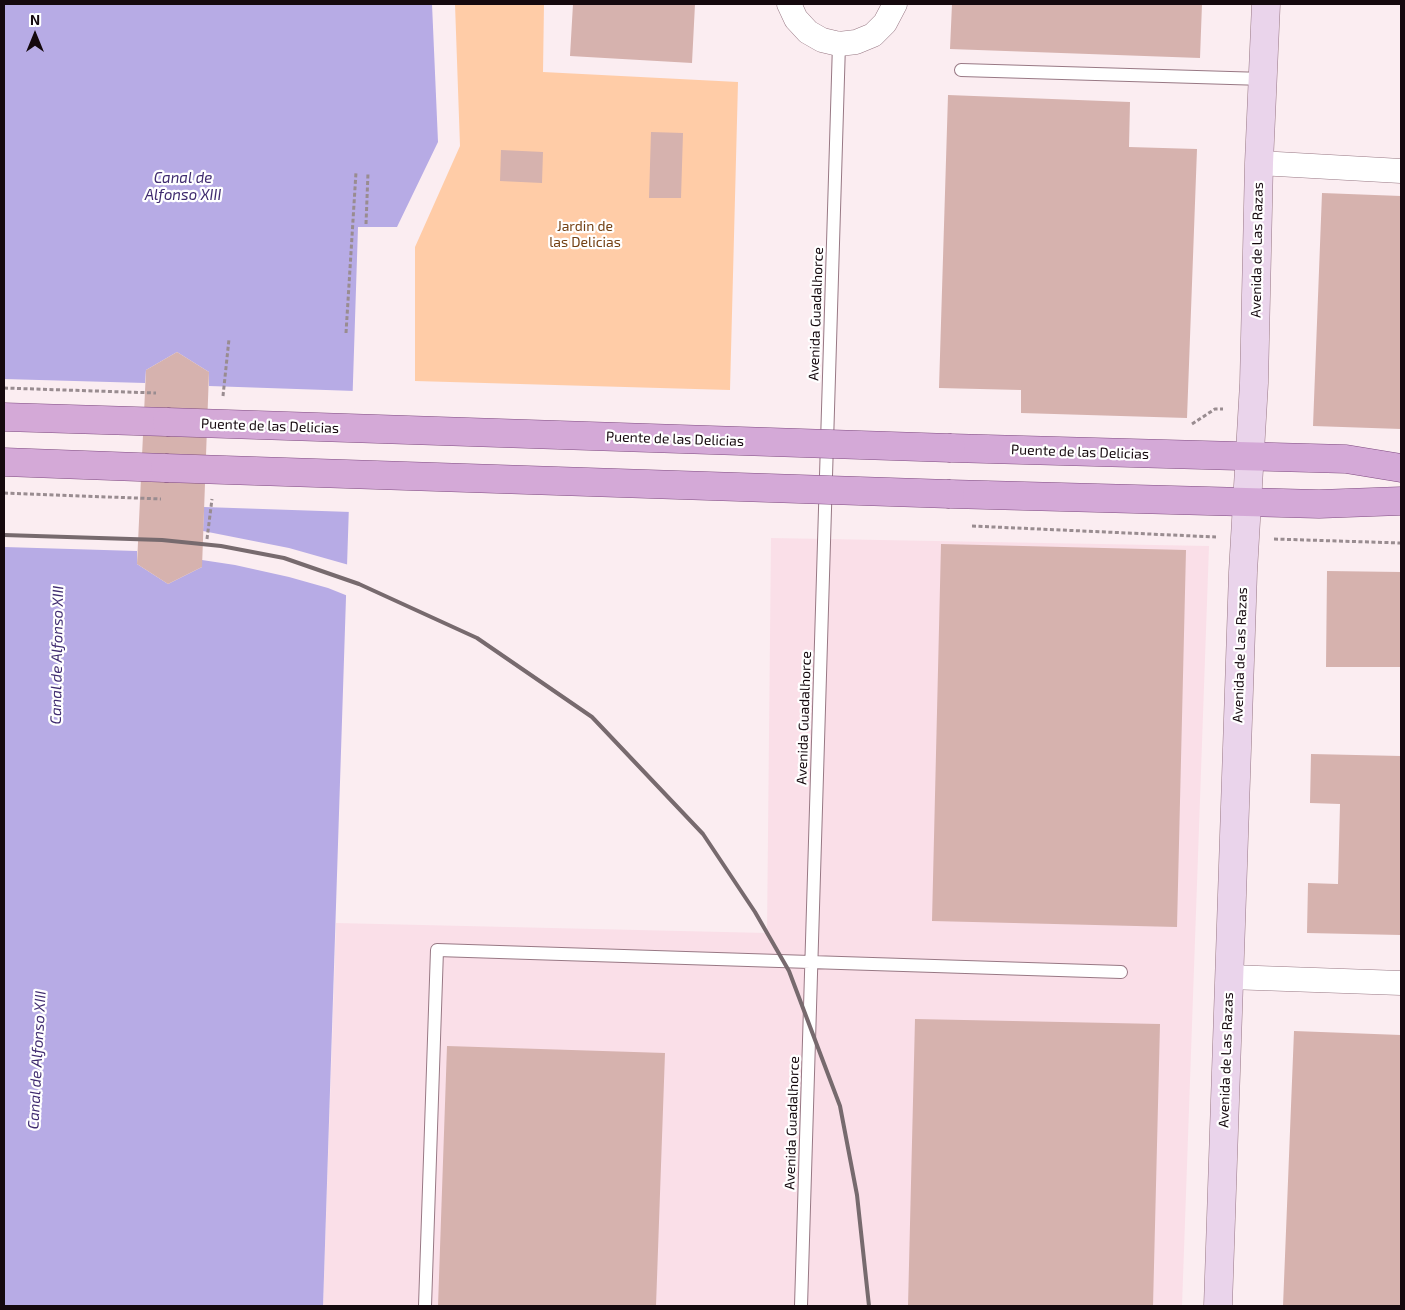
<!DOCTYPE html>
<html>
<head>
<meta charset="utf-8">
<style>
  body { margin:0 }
  #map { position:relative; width:1405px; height:1310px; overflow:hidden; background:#fbedf1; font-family:"Exo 2",sans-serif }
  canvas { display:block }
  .frame { position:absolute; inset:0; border:5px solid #15090e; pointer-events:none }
  .north { position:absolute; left:10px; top:10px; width:50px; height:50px; -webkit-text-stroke:4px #fff; paint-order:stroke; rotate:0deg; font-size:14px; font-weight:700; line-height:20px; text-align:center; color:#15090e }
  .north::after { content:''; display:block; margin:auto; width:18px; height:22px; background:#15090e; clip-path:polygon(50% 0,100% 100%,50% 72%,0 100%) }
</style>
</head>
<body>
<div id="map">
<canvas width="1405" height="1310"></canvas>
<div class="frame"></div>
<div class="north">N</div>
</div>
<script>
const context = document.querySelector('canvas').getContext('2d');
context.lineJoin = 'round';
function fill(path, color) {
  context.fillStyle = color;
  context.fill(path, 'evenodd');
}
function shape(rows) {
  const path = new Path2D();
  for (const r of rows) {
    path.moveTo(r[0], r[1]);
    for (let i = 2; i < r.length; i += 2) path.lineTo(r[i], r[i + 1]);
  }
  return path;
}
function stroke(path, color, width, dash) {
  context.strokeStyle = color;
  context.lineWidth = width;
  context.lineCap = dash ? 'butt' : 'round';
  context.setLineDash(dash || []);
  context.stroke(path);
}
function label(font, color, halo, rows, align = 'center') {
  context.font = font + ' "Exo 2",sans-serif';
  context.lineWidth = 4.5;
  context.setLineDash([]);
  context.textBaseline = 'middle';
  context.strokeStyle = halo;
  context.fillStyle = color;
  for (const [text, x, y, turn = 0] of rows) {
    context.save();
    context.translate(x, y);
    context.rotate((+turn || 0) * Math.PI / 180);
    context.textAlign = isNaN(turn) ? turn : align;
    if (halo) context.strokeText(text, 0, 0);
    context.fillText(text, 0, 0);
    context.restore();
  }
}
fill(shape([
  [771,538,1209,546,1182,1306,323,1306,336,923,767,933]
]), '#fadfe8');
fill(shape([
  [455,4,544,4,543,72,738,82,730,390,415,381,415,247,460,146]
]), '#ffcca7');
fill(shape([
  [4,4,432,4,438,142,397,227,358,227,323,1306,4,1306]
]), '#b7abe5');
fill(shape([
  [177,352,209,372,209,386,355,391,351,512,204,507,203,531,289,548,349,565,348,596,328,588,289,577,235,565,202,560,202,567,168,584,137,564,137,551,4,547,4,379,145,383,146,370]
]), '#fbedf1');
fill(shape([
  [573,4,695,4,692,63,570,56],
  [952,4,1202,4,1200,58,950,49],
  [948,95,1130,102,1129,147,1197,149,1187,418,1021,413,1021,390,939,388],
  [651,132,683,133,681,198,649,198],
  [501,150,543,152,542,183,500,181],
  [1322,193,1401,196,1401,429,1313,426],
  [177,352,209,372,202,567,168,584,137,564,146,370],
  [941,544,1186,550,1177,927,932,921],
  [1327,571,1401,572,1401,667,1326,667],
  [1311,754,1401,756,1401,935,1307,933,1308,883,1338,884,1340,804,1310,803],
  [915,1019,1160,1024,1153,1306,908,1306],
  [1294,1031,1401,1035,1401,1306,1283,1306],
  [447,1046,665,1053,656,1306,438,1306]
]), '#d6b2ae');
const lane = shape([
  [961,70,1264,79],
  [425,1306,437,950,1121,972],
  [801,1306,839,44]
]);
const street = shape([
  [789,4,796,19,808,32,822,40,839,44,856,42,873,35,885,23,895,4],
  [1259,163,1401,171],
  [1229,977,1401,983]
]);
const secondary = shape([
  [1218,1306,1243,572,1254,383,1259,163,1266,4]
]);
const primary = shape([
  [4,417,167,422],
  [951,448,1346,459,1401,468],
  [4,462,165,468],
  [950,494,1319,504,1401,501]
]);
stroke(lane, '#987884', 14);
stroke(street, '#987884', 25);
stroke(secondary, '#987884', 29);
stroke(primary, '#7f4b80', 29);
stroke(shape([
  [366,224,368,173],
  [346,333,356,172],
  [223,396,229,339],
  [1192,424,1215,409,1223,409],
  [972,526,1216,537],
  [207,539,212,499],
  [1274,539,1401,543]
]), '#998c90', 3, [4, 2.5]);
stroke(lane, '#fff', 12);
stroke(street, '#fff', 24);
stroke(secondary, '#ead4eb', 28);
stroke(primary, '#d4a9d7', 28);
stroke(shape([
  [4,535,162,540,221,546,284,558,359,584,477,638,592,717,703,834,755,912,789,971,840,1106,857,1195,869,1306]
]), '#776a6e', 4);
const primaryBridge = shape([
  [167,422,951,448],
  [165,468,950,494]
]);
stroke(primaryBridge, '#7f4b80', 29, []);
stroke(shape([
  [4,388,156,393],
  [4,493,161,499]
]), '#998c90', 3, [4, 2.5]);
stroke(primaryBridge, '#d4a9d7', 28);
label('14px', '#744114', '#fff', [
  ["Jardin de",585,226],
  ["las Delicias",585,242]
]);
label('14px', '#15090e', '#fff', [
  ["Avenida de Las Razas",1257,250,-89],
  ["Avenida Guadalhorce",816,314,-88],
  ["Puente de las Delicias",270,426,2],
  ["Puente de las Delicias",675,439,2],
  ["Puente de las Delicias",1080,452,2],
  ["Avenida de Las Razas",1240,655,-88],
  ["Avenida Guadalhorce",804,718,-88],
  ["Avenida de Las Razas",1226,1060,-88],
  ["Avenida Guadalhorce",792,1123,-88]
]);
label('italic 15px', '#3f2b6f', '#fff', [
  ["Canal de",183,178],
  ["Alfonso XIII",183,195],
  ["Canal de Alfonso XIII",57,655,-89],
  ["Canal de Alfonso XIII",37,1060,-87]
]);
</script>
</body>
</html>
